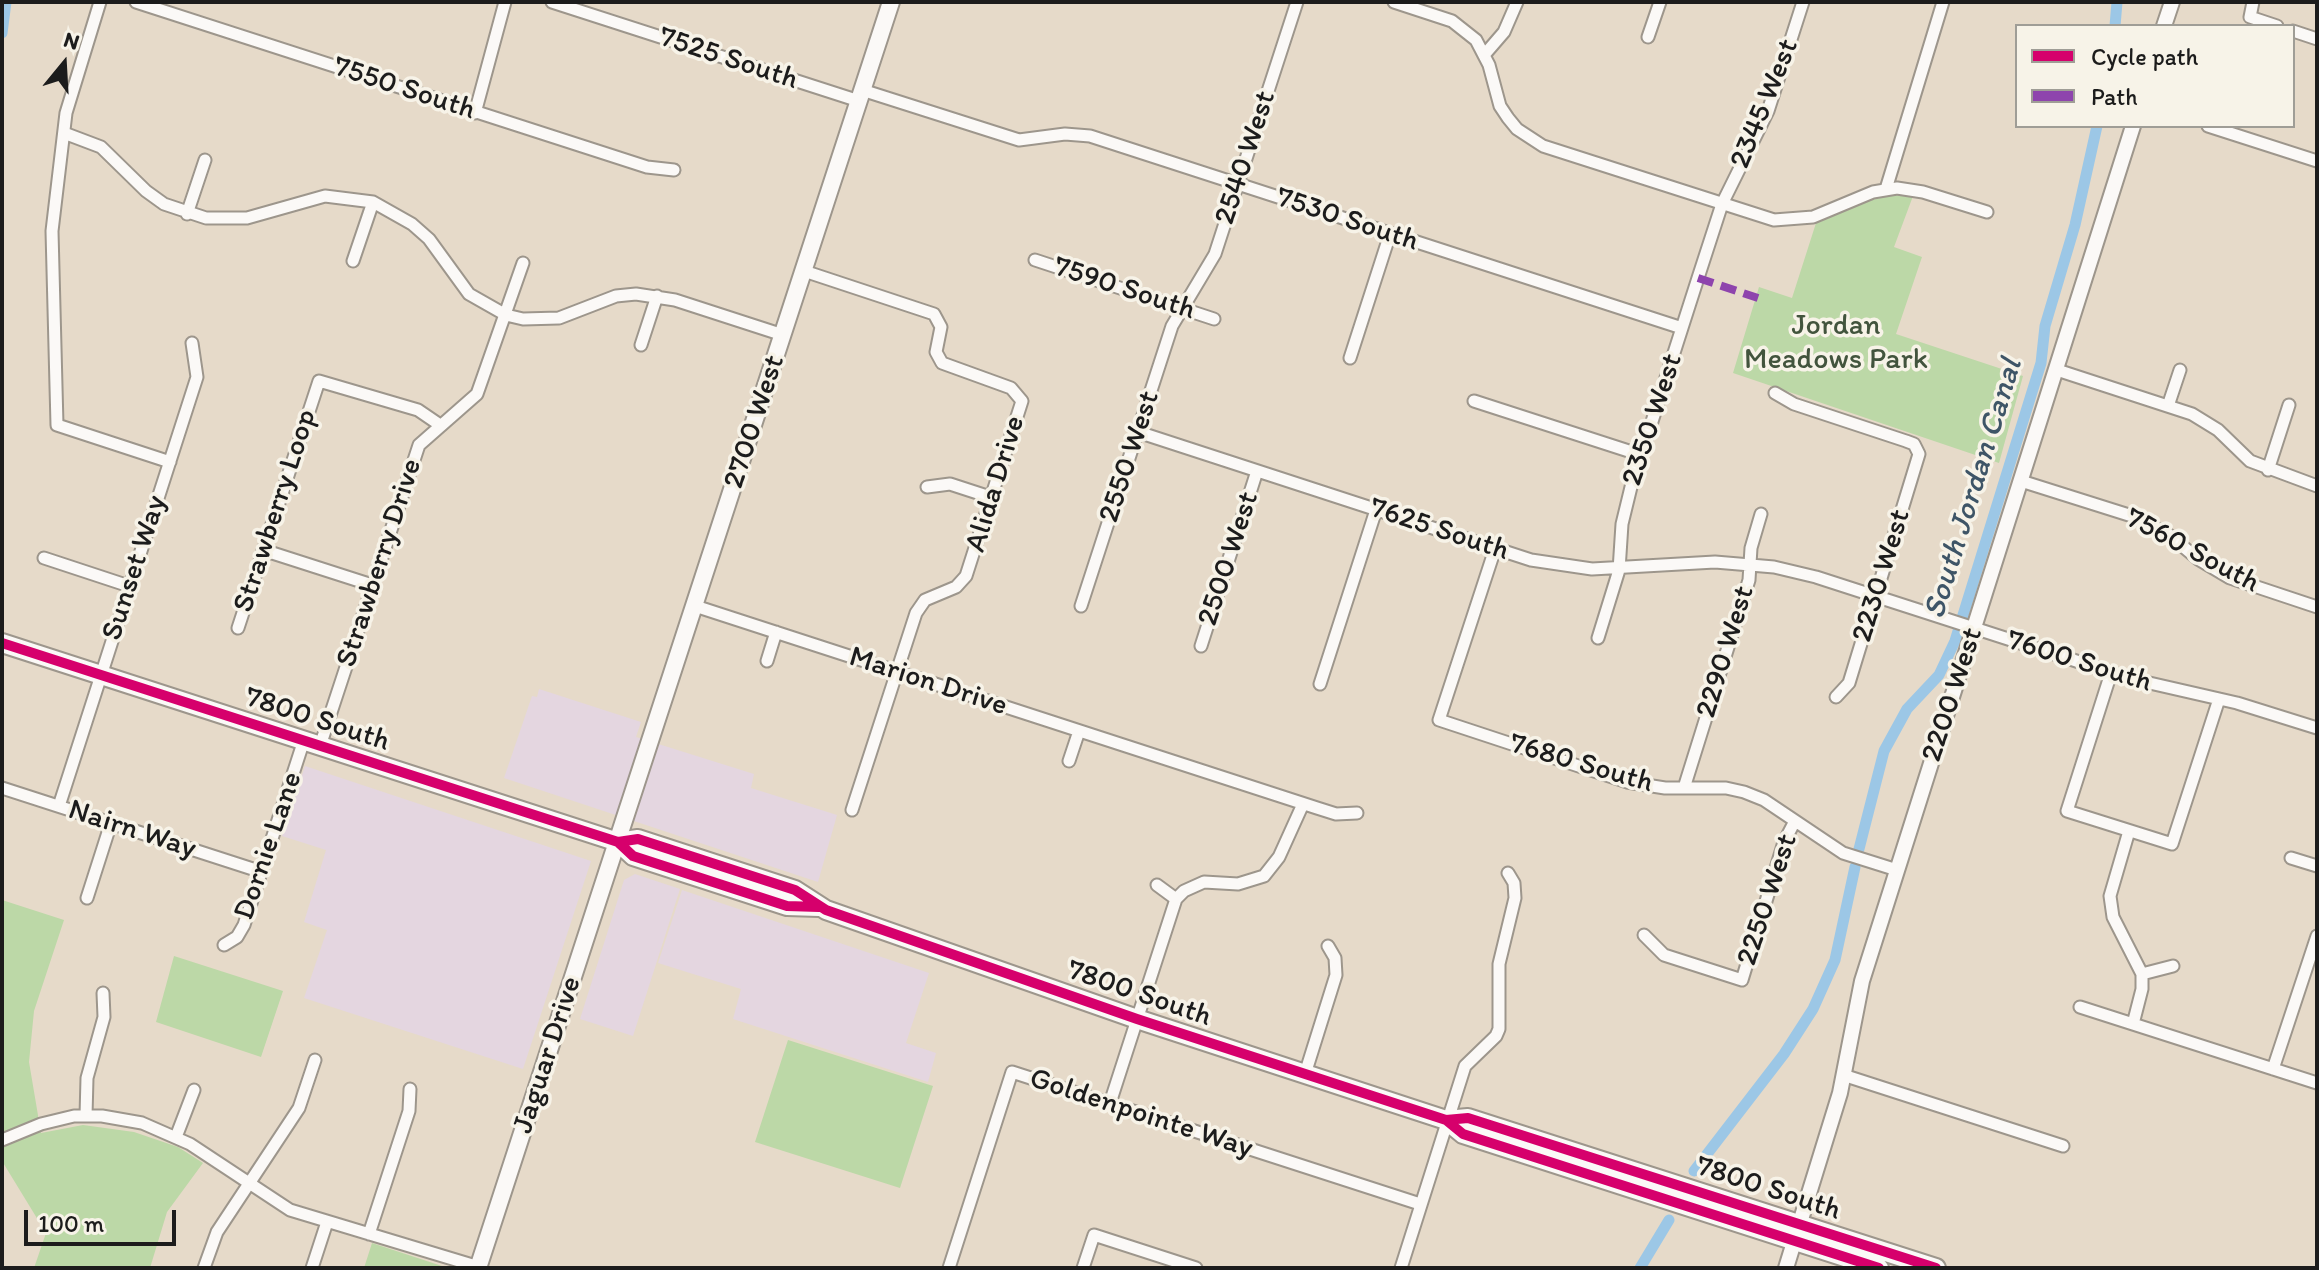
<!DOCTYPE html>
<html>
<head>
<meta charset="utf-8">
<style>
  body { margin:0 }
  #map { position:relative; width:2319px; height:1270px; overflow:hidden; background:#e6dac9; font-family:Itim,sans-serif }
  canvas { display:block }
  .frame { position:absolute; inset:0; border:4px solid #1c1c1c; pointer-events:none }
  .legend { position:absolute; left:2015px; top:24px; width:280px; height:104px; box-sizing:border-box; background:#f7f3e8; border:2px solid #9f9d96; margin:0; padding:10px 14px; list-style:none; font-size:24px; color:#1c1c1c }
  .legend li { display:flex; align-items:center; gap:16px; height:40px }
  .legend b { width:40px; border:2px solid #9f9d96 }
  .north { position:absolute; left:24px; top:24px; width:80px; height:80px; -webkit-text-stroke:6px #f7f3e8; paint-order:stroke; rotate:18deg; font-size:22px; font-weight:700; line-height:32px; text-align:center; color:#1c1c1c }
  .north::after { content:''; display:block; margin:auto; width:28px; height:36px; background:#1c1c1c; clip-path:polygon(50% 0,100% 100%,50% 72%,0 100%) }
  .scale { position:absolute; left:24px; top:1210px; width:152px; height:36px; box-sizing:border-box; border:4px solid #1c1c1c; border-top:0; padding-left:10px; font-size:24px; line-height:28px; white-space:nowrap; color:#1c1c1c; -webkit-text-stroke:6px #f7f3e8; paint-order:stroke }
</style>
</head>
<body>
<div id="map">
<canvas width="2319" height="1270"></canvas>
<div class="frame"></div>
<ul class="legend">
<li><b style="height:10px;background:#d6006c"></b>Cycle path</li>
<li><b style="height:10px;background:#8e44ad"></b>Path</li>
</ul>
<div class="north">N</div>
<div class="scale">100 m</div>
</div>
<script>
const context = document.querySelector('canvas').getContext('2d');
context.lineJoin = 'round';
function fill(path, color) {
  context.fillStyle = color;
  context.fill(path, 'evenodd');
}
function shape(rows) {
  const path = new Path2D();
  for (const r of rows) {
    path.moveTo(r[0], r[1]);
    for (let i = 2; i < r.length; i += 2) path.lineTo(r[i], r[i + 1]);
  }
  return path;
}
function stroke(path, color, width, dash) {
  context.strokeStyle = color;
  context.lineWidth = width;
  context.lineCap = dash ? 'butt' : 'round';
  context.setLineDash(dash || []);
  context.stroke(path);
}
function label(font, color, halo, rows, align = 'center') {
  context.font = font + ' Itim,sans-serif';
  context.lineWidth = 7;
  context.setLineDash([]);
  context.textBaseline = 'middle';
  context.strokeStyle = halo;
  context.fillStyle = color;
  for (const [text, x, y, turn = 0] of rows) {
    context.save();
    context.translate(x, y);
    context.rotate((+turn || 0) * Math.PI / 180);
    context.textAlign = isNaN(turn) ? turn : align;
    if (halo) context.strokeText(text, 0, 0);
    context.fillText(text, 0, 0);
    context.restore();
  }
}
fill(shape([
  [539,689,641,722,636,737,754,774,751,788,837,815,818,882,504,778,532,696,537,697],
  [305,766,591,861,523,1069,304,998,327,930,304,922,326,850,282,836],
  [635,874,680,889,633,1036,580,1019,624,880],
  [682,890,929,973,906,1043,936,1053,928,1082,733,1019,741,989,658,963]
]), '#e4d6e0');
fill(shape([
  [1894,195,1913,196,1894,247,1922,257,1896,334,2023,376,1999,463,1733,373,1759,287,1792,298,1816,223,1871,200],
  [2,900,64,920,34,1011,29,1062,41,1133,83,1125,134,1132,178,1147,203,1163,167,1212,150,1268,34,1268,46,1233,2,1161],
  [174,956,283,991,261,1057,156,1022],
  [788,1040,933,1086,900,1188,755,1142],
  [372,1243,448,1268,364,1268]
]), '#bcd8a7');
stroke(shape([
  [2115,26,2117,2],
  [2,33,6,2],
  [1859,849,1884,751,1907,709,1939,675,1955,641,2041,363,2045,326,2075,225,2097,126],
  [1694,1171,1784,1054,1813,1009,1835,960,1855,867],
  [1640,1268,1669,1220]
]), '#9cc7e6', 11);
const minor = shape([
  [100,2,66,113,52,231,57,425,170,462],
  [136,2,647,167,674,170],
  [552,2,859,101],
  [1394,2,1452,21,1476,40,1489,65,1500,106,1508,118,1517,129,1543,146,1774,220,1813,217,1873,192,1897,188,1923,192,1987,212],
  [2253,2,2250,17,2277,26],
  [2293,31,2317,39],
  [1648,37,1660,2],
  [1485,54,1504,32,1517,2],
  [862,90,1019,140,1065,134,1090,136,1682,328],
  [475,113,505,2],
  [2208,126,2317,161],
  [64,133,101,147,146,191,164,204,206,218,247,218,325,196,373,202,412,224,429,239,469,294,506,315,523,319,559,318,616,296,636,294,675,300,783,335],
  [1886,189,1943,2],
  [187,214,205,160],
  [1035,260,1214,319],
  [353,261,373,202],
  [804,271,934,314,941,327,936,352,942,363,1011,388,1022,401,966,576,956,587,925,600,916,613,852,810],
  [641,345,657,296],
  [1350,358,1390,234],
  [2057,370,2192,414,2218,430,2250,461,2317,486],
  [1775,393,1794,404,1906,441,1914,444,1919,454,1849,683,1836,697],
  [1474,401,1641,455],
  [2168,406,2180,370],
  [1138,432,1531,560,1592,569,1715,562,1774,567,1816,577,2132,679,2237,703,2317,728],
  [2268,470,2289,405],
  [2021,481,2132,516,2169,535,2198,559,2230,578,2317,607],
  [927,487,950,484,993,498],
  [1495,549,1439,720,1627,782,1665,788,1726,788,1744,792,1764,800,1843,853,1897,870],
  [263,550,372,585],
  [44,558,129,586],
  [695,606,1317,808,1336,814,1357,813],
  [1081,606,1172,326,1215,254,1297,2],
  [238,628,319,381,418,410,440,425],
  [1598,638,1619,570,1622,524,1631,487,1698,278,1722,204,1768,111,1803,2],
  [1201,646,1257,471],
  [767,661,776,632],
  [2111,673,2067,811,2172,844,2219,699],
  [1320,684,1376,510],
  [320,746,419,445,477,394,523,263],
  [1069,761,1079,731],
  [2,788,262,872],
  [1684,788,1749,580,1751,548,1761,514],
  [59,806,197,377,192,343],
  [2129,831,2110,896,2113,917,2142,974,2142,989,2133,1024],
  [2291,858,2317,866],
  [1157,885,1176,899],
  [87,898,111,823],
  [1644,935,1664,955,1742,980,1784,842,1795,821],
  [224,945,237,937,244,925,304,740],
  [2142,974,2173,966],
  [2080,1007,2317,1083],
  [2273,1069,2317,936],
  [1305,1074,1336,975,1335,958,1328,946],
  [1843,1075,2063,1146],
  [1110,1103,1176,899,1184,891,1204,882,1238,884,1264,876,1279,857,1303,804],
  [86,1116,87,1078,104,1017,103,993],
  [176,1137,194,1090],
  [2,1140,41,1124,74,1116,102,1116,142,1123,190,1144,290,1210,479,1267],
  [369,1234,409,1111,410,1089],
  [204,1268,217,1232,299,1108,315,1060],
  [312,1268,327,1222],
  [949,1268,1012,1072,1420,1204],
  [1083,1268,1094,1235,1196,1268],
  [1401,1268,1465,1066,1496,1036,1499,1029,1499,964,1515,898,1514,883,1508,873]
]);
const tertiary = shape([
  [2164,26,2172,2],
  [1786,1268,1840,1093,1862,981,2133,126]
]);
const secondary = shape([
  [478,1268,891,2]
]);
const primary = shape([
  [2,643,618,842,633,856,787,906,819,907],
  [618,842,638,839,795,890,826,910,1137,1019,1446,1120,1463,1134,1879,1268],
  [1446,1120,1468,1118,1936,1268]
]);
stroke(minor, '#9d968c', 15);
stroke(tertiary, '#9d968c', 18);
stroke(secondary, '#9d968c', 20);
stroke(primary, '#9d968c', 22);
stroke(minor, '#fbf9f7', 11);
stroke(tertiary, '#fbf9f7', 14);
stroke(secondary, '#fbf9f7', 16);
stroke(primary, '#fbf9f7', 18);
stroke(shape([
  [1698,278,1758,298]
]), '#8e44ad', 8, [16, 8]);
stroke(shape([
  [2,643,618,842,633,856,787,906,819,907],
  [618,842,638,839,795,890,826,910,1137,1019,1446,1120,1463,1134,1879,1268],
  [1446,1120,1468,1118,1936,1268]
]), '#d6006c', 10);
label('30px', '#1c1c1c', '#f7f3e8', [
  ["7525 South",728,59,18],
  ["7550 South",404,89,18],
  ["2345 West",1765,104,-68],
  ["2540 West",1246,158,-72],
  ["7530 South",1347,220,18],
  ["7590 South",1124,289,18],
  ["2350 West",1653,420,-72],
  ["2700 West",755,422,-72],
  ["2550 West",1130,457,-72],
  ["Alida Drive",996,484,-73],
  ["Strawberry Loop",276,511,-72],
  ["7625 South",1439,530,18],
  ["7560 South",2192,551,28],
  ["2500 West",1229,559,-72],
  ["Strawberry Drive",380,563,-72],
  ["Sunset Way",135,568,-72],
  ["2230 West",1882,576,-73],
  ["2290 West",1726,652,-73],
  ["7600 South",2079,662,17],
  ["Marion Drive",928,682,18],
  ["2200 West",1953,695,-72],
  ["7800 South",317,720,18],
  ["7680 South",1581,764,16],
  ["Nairn Way",132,830,18],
  ["Dornie Lane",269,846,-71],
  ["2250 West",1768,900,-72],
  ["7800 South",1139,994,19],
  ["Jaguar Drive",548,1055,-72],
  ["Goldenpointe Way",1141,1114,18],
  ["7800 South",1768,1189,18]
]);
label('30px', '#42543d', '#f7f3e8', [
  ["Jordan",1836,326],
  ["Meadows Park",1836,360]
]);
label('italic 32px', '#3e5567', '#f7f3e8', [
  ["South Jordan Canal",1974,489,-73]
]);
</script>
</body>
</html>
